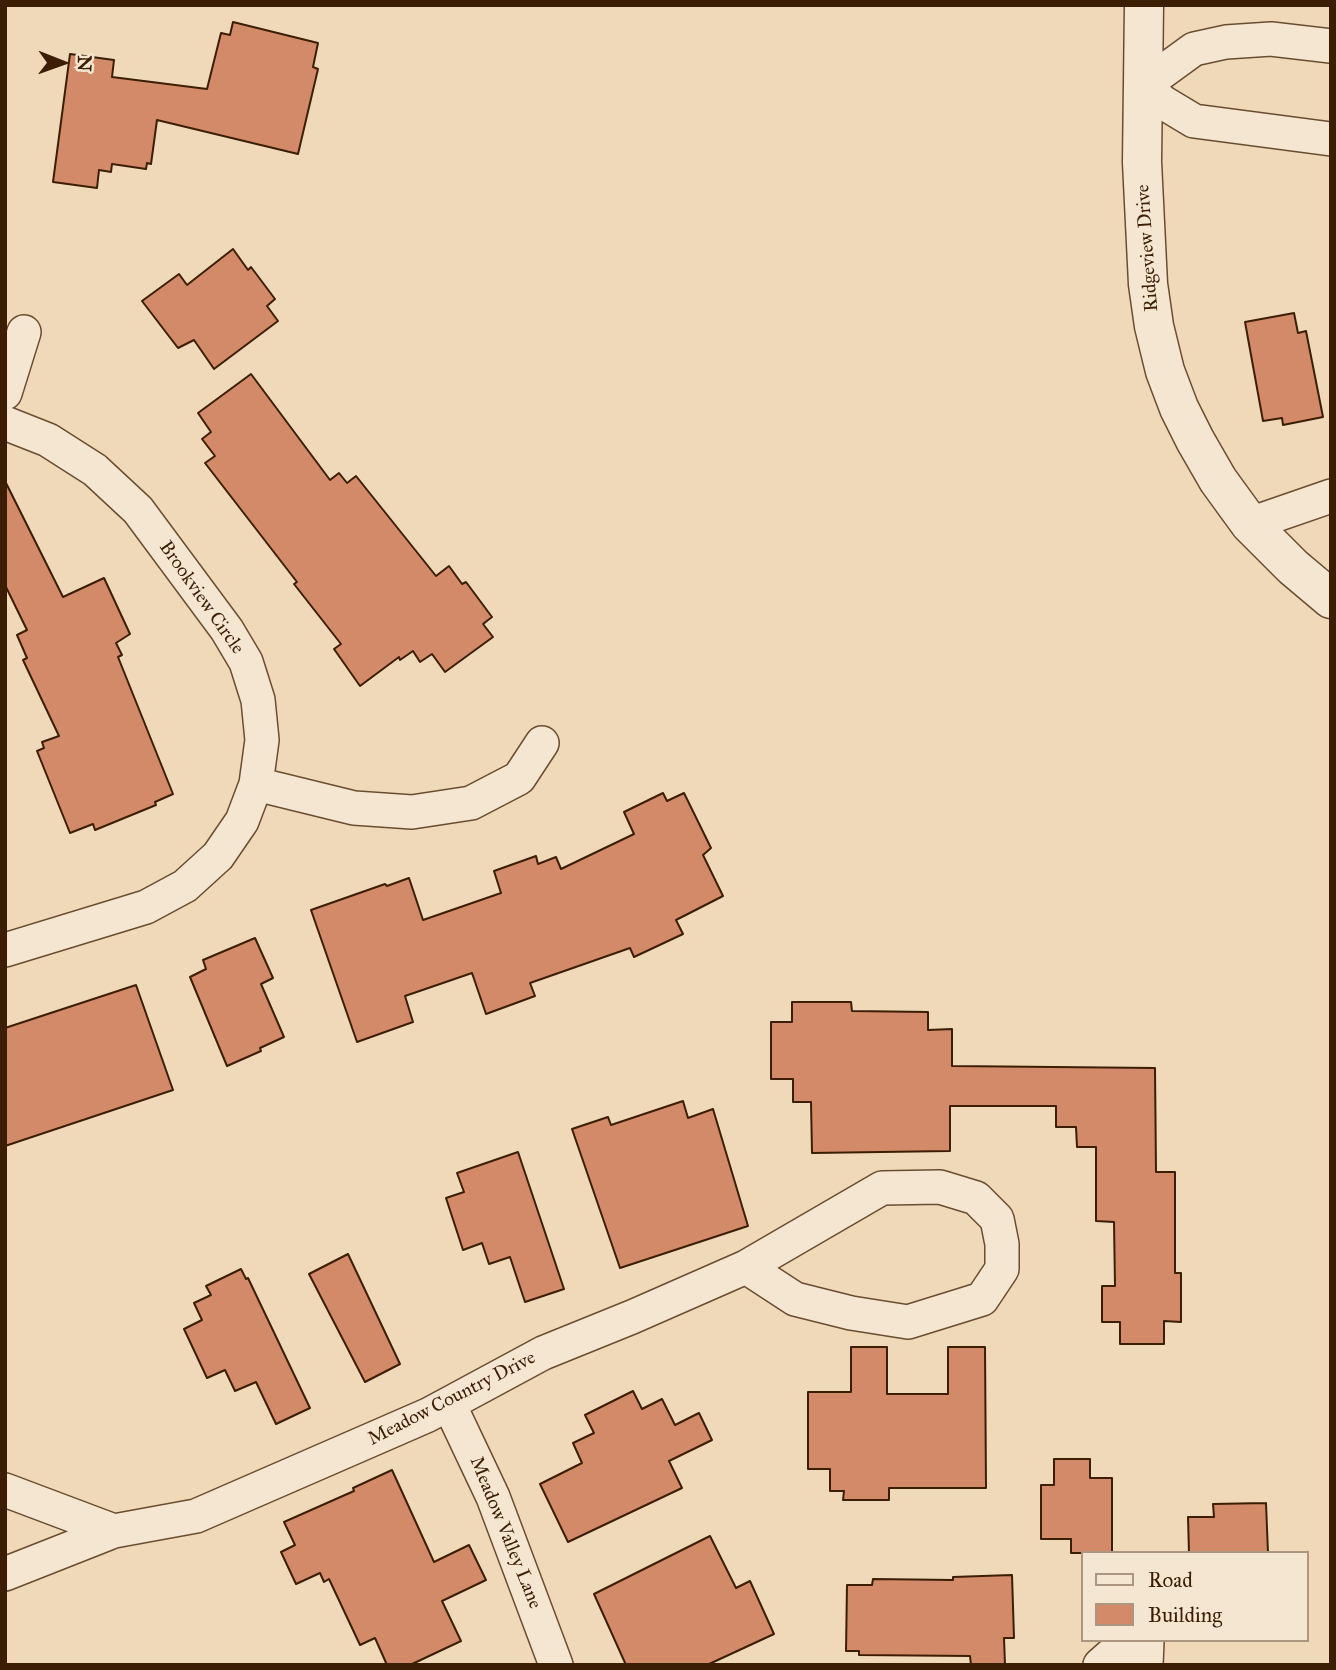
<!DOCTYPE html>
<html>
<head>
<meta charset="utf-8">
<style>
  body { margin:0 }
  #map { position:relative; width:1336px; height:1670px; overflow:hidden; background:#f0d9b8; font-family:"IM FELL Great Primer",serif }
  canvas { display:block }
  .frame { position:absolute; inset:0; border:7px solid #3c1e04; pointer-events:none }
  .legend { position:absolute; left:1081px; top:1551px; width:228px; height:91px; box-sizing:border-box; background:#f5e6d1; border:2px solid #ab967f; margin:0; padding:9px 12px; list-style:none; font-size:21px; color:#3c1e04 }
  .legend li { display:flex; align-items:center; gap:14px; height:35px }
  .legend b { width:35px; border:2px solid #ab967f }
  .north { position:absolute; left:28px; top:28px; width:70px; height:70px; -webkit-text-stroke:5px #f5e6d1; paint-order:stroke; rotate:91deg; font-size:19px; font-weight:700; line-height:28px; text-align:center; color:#3c1e04 }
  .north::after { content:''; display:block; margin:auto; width:24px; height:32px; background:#3c1e04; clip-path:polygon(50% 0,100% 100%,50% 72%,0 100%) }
</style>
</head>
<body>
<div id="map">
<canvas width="1336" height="1670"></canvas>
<div class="frame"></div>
<ul class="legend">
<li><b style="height:9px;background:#f5e6d1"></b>Road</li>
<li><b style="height:19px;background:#d38a68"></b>Building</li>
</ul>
<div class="north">N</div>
</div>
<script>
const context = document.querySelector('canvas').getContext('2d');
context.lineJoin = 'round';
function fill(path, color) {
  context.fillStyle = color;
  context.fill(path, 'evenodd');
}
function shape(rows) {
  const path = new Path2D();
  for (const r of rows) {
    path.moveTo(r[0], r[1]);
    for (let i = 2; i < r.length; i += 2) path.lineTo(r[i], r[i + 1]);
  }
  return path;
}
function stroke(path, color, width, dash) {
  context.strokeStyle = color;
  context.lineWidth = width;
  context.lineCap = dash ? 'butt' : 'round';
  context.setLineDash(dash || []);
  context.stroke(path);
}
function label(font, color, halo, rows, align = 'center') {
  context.font = font + ' "IM FELL Great Primer",serif';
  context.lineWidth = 6;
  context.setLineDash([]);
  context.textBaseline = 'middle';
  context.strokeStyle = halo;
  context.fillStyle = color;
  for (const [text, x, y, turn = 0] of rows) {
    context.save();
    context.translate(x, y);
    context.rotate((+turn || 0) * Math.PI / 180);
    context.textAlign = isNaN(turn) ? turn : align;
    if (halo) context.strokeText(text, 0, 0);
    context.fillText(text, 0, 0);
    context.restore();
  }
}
const building = shape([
  [233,22,318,43,313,67,318,69,298,154,157,120,151,164,147,163,146,169,112,164,111,172,99,170,97,188,53,182,70,54,114,60,112,77,207,89,221,33,230,35,233,22],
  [233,249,248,270,251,267,275,299,267,306,278,321,214,369,194,340,178,348,142,301,179,274,187,285,233,249],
  [1294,313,1298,333,1306,331,1323,417,1283,425,1282,418,1263,421,1245,322,1294,313],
  [251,374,330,480,339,473,347,483,356,476,436,576,449,566,462,584,466,582,492,617,483,624,493,637,445,672,432,654,420,662,413,651,400,660,399,657,360,686,334,649,341,644,294,584,297,582,205,463,215,456,202,439,211,432,198,413,251,374],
  [5,481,63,597,104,578,130,634,116,643,122,655,118,657,173,794,155,802,156,805,95,830,93,824,70,833,37,751,44,748,42,742,59,736,23,660,27,658,17,635,27,630,5,585,5,481],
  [663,793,667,801,684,793,711,848,703,855,723,896,676,920,683,934,634,957,630,948,530,983,535,996,486,1014,472,973,405,996,413,1022,357,1042,311,910,385,884,387,886,409,878,423,920,501,893,494,871,536,856,538,864,556,857,561,869,634,834,624,812,663,793],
  [255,938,273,978,261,984,284,1037,260,1048,261,1051,227,1066,190,977,206,969,203,960,255,938],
  [136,985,173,1090,5,1146,5,1028,136,985],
  [792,1002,851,1002,852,1011,928,1012,928,1030,952,1029,952,1066,1155,1068,1156,1172,1175,1172,1175,1273,1181,1273,1181,1322,1164,1321,1164,1344,1120,1344,1120,1322,1102,1322,1102,1286,1115,1286,1114,1222,1096,1221,1096,1147,1077,1147,1076,1127,1056,1127,1056,1106,950,1106,950,1151,812,1153,811,1102,793,1102,793,1079,771,1079,771,1022,792,1022,792,1002],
  [683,1101,688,1118,713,1109,748,1226,620,1268,572,1129,608,1117,611,1125,683,1101],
  [518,1152,564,1289,525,1302,510,1257,489,1264,482,1243,463,1250,446,1198,464,1192,457,1173,518,1152],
  [348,1254,400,1364,365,1382,309,1274,348,1254],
  [241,1269,246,1279,248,1278,310,1408,276,1424,256,1382,235,1391,225,1370,207,1378,184,1329,202,1320,194,1303,211,1295,206,1286,241,1269],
  [851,1347,887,1347,887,1394,948,1394,948,1347,985,1347,986,1488,889,1488,889,1500,843,1500,844,1491,830,1491,830,1469,808,1469,808,1392,851,1392,851,1347],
  [633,1391,642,1409,662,1399,675,1425,699,1413,712,1440,669,1461,682,1488,568,1542,540,1484,582,1463,573,1443,594,1433,585,1415,633,1391],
  [1054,1459,1090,1459,1090,1478,1112,1478,1112,1553,1071,1553,1071,1539,1041,1539,1041,1485,1054,1485,1054,1459],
  [392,1470,434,1562,469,1545,486,1580,442,1601,461,1641,410,1665,387,1665,375,1638,360,1645,329,1579,324,1582,320,1573,296,1584,281,1552,295,1545,284,1522,354,1491,353,1488,392,1470],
  [1266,1503,1268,1553,1189,1553,1188,1517,1214,1517,1213,1504,1266,1503],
  [710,1536,736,1588,750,1581,774,1634,707,1665,626,1665,594,1594,710,1536],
  [1012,1575,1014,1638,1004,1638,1005,1665,971,1665,970,1656,859,1655,859,1651,846,1651,847,1585,872,1585,873,1579,953,1580,953,1577,1012,1575]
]);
fill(building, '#d38a68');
stroke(building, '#3c1e04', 2);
const minor = shape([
  [1331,46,1271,39,1226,42,1194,49,1143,86,1164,103,1194,121,1331,139],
  [5,393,24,332],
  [5,423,48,440,95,470,138,510,227,630,246,662,258,700,262,740,256,784,242,821,218,856,185,886,146,907,5,950],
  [1250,524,1331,496],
  [256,784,354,808,412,812,471,803,519,778,542,743],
  [449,1404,493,1497,556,1665],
  [5,1490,114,1531],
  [5,1574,114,1531,196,1516,428,1415,543,1353,632,1317,746,1267,882,1188,940,1187,976,1198,997,1219,1002,1244,1002,1269,982,1299,908,1322,851,1313,795,1299,746,1267],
  [1100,1665,1118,1649,1147,1641,1146,1665]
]);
const tertiary = shape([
  [1144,5,1142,162,1148,284,1154,326,1165,371,1179,408,1195,440,1218,480,1250,524,1293,567,1331,599]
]);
stroke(minor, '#694d31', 36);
stroke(tertiary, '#694d31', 41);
stroke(minor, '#f5e6d1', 33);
stroke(tertiary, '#f5e6d1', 38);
label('19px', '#3c1e04', '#f5e6d1', [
  ["Ridgeview Drive",1148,248,-94],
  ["Brookview Circle",201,598,55],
  ["Meadow Country Drive",452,1399,-27],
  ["Meadow Valley Lane",505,1533,68]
]);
</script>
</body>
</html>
